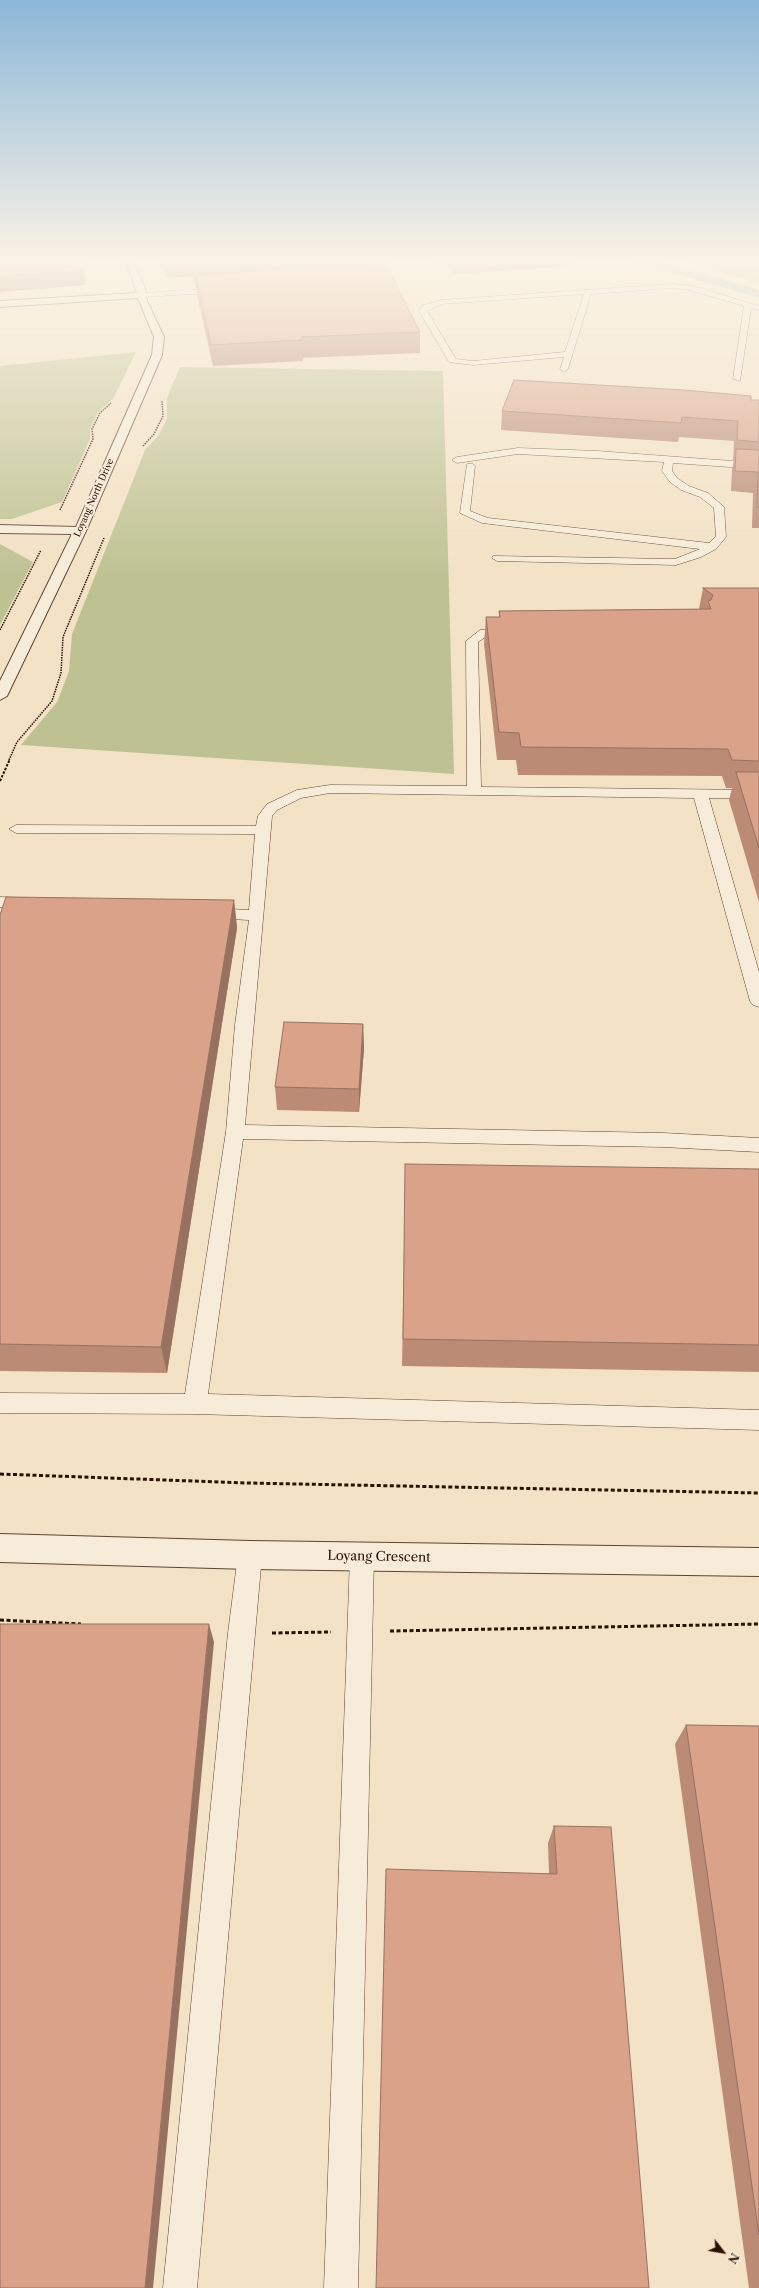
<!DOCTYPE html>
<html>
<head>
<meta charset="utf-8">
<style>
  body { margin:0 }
  #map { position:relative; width:759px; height:2288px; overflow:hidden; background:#f3e2c5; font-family:"Libre Caslon Text",serif }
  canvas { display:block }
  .north { position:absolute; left:703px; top:2232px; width:40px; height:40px; -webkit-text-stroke:3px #f7ecd9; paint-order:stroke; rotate:121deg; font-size:11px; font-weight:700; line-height:16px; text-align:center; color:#2b1000 }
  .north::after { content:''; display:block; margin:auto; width:14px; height:18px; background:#2b1000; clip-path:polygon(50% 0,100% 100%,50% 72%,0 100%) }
</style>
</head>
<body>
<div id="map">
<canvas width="759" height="2288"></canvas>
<div class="north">N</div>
</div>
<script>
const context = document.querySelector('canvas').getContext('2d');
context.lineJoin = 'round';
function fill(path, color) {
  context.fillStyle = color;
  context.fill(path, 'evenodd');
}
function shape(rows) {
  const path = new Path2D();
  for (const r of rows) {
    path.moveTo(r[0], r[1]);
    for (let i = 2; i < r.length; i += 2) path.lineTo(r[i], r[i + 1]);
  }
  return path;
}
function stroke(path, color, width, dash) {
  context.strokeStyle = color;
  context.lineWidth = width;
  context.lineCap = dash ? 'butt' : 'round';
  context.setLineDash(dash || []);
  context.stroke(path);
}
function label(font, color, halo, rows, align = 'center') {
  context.font = font + ' "Libre Caslon Text",serif';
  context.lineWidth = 4;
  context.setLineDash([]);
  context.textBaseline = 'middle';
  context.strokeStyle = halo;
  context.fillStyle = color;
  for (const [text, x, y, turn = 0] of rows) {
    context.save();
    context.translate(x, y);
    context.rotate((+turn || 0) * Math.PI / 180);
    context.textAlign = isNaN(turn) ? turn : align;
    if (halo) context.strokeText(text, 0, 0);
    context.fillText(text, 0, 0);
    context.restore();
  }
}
fill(shape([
  [676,259,759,259,759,283],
  [136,352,113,399,98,412,90,429,90,439,62,502,12,519,0,519,0,366],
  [180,367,443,371,454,774,21,745,57,702,69,671,72,634,145,450,158,436,167,419,167,398],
  [0,544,33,562,0,625]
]), '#bec292');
fill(shape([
  [633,259,651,259,759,290,759,298,635,262,633,259]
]), '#a1bbc0');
const service = shape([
  [673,284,693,286,759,306,759,310,751,308,740,381,733,379,744,306,689,290,673,288,591,294,568,369,564,372,560,369,564,357,473,365,449,362,419,311,421,306,441,300,673,284],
  [584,294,565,352,473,361,456,359,427,311,442,304,584,294],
  [222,288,225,288,225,292,142,297,138,295,142,293,222,288],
  [518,448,597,451,759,463,759,469,673,463,672,471,677,478,689,486,708,493,724,507,726,537,716,549,701,557,676,565,497,561,492,558,493,556,675,559,700,549,482,523,460,513,467,464,473,464,475,466,470,511,488,518,709,543,716,536,714,508,700,497,681,490,670,482,662,471,664,462,518,454,457,463,452,460,457,457,518,448],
  [510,627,514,628,516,631,514,634,487,636,478,642,481,787,759,790,759,798,709,798,759,972,759,1007,753,1005,750,1001,694,798,330,793,301,798,277,810,272,816,245,1125,663,1133,759,1138,759,1152,663,1147,243,1139,208,1394,759,1410,759,1430,195,1414,0,1413,0,1393,185,1394,226,1132,235,1025,249,920,211,918,205,916,203,913,205,910,211,908,249,910,255,834,16,833,9,829,16,825,256,826,258,816,267,804,297,790,330,785,467,786,466,641,480,630,510,627],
  [0,897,31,898,37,900,39,903,37,906,31,908,0,907,0,897],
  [250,1543,259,1547,262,1555,197,2288,163,2288,228,1633,238,1555,241,1547,250,1543],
  [362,1545,371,1549,374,1557,358,2288,324,2288,350,1557,353,1549,362,1545]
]);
const minor = shape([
  [125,259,133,259,145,289,147,301,164,337,162,355,86,531,7,696,0,700,0,681,72,534,0,533,0,525,76,527,152,355,154,337,138,298,0,307,0,301,137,293,125,259],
  [0,1534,250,1541,759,1548,759,1576,250,1569,0,1562,0,1534]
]);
stroke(service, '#5d4431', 1);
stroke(minor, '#5d4431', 2);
stroke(shape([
  [390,274,397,282,392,283]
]), '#2b1000', 1, [1, 1]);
stroke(shape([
  [143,446,154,434,163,416,162,401],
  [60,510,93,439,92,429,100,413,111,403],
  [0,630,41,550],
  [9,760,17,742,52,701,61,673,63,637,104,538]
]), '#2b1000', 1.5, [1.5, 1]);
stroke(shape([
  [0,781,10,759]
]), '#2b1000', 2, [2.5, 1.5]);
stroke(shape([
  [0,1474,247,1483,759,1493],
  [0,1620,81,1624],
  [390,1631,759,1624],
  [272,1633,331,1632]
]), '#2b1000', 3, [4, 2.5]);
fill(service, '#f7ecd9');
fill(minor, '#f7ecd9');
fill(shape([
  [159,259,383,259,420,332,420,353,303,358,303,361,213,366,197,295,197,288,196,288,193,276,167,278],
  [425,259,570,259,570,266,455,274,448,267,429,261],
  [751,400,759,400,759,528,752,528,753,493,731,491,732,469,734,460,733,460,734,441,679,437,678,442,501,430,502,411],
  [703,588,759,588,759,902,729,800,732,788,726,788,722,776,518,775,516,760,497,760,484,644,486,617,499,617,499,611,699,609],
  [234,900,237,928,167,1373,0,1371,0,915],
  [363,1024,364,1048,359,1112,277,1110,275,1087],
  [759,1169,759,1372,402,1366,405,1193],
  [686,1725,759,1726,759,2288,749,2288,675,1744],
  [554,1826,649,2288,549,1873,548,1843]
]), '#bb8b76');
fill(shape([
  [165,259,192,259,193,276,167,278],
  [297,259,363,259,363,264,196,276,197,288,196,288,194,269],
  [455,259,570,259,570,266,455,274],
  [84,270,86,285,0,292,0,276],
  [234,900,237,928,167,1373,161,1347],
  [363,1024,364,1048,359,1112,359,1089],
  [209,1624,214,1642,153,2288,145,2288]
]), '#987160');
const building = shape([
  [0,259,80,259,84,270,0,276,0,259],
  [192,259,297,259,278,264,194,269,192,259],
  [378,259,383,259,420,332,301,337,302,340,211,345,196,276,377,263,378,259],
  [514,380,684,390,751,396,751,400,759,400,759,442,737,440,738,421,682,417,681,423,502,411,514,380],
  [736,449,759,450,759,507,757,507,758,472,735,471,736,449],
  [703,588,759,588,759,761,732,760,728,749,521,747,519,733,499,732,486,617,500,617,499,611,711,609,708,601,711,600,713,595,703,588],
  [736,772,759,772,759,848,736,772],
  [6,897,234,900,161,1347,0,1344,0,915,6,897],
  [284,1022,363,1024,359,1089,275,1087,284,1022],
  [405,1164,759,1169,759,1345,403,1339,405,1164],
  [0,1624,209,1624,145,2288,0,2288,0,1624],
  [686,1725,759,1726,759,2235,686,1725],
  [554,1826,611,1827,649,2288,376,2288,386,1869,557,1874,554,1826]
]);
fill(building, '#d9a289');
stroke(building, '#987160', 1);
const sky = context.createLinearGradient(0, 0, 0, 579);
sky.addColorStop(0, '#8bb7d8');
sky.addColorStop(0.45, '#faf2e5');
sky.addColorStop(1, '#faf2e500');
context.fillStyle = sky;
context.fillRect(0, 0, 759, 579);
label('9px', '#2b1000', '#f7ecd9', [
  ["Loyang North Drive",94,498,-66]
]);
label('13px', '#2b1000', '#f7ecd9', [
  ["Loyang Crescent",379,1557,1]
]);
</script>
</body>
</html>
